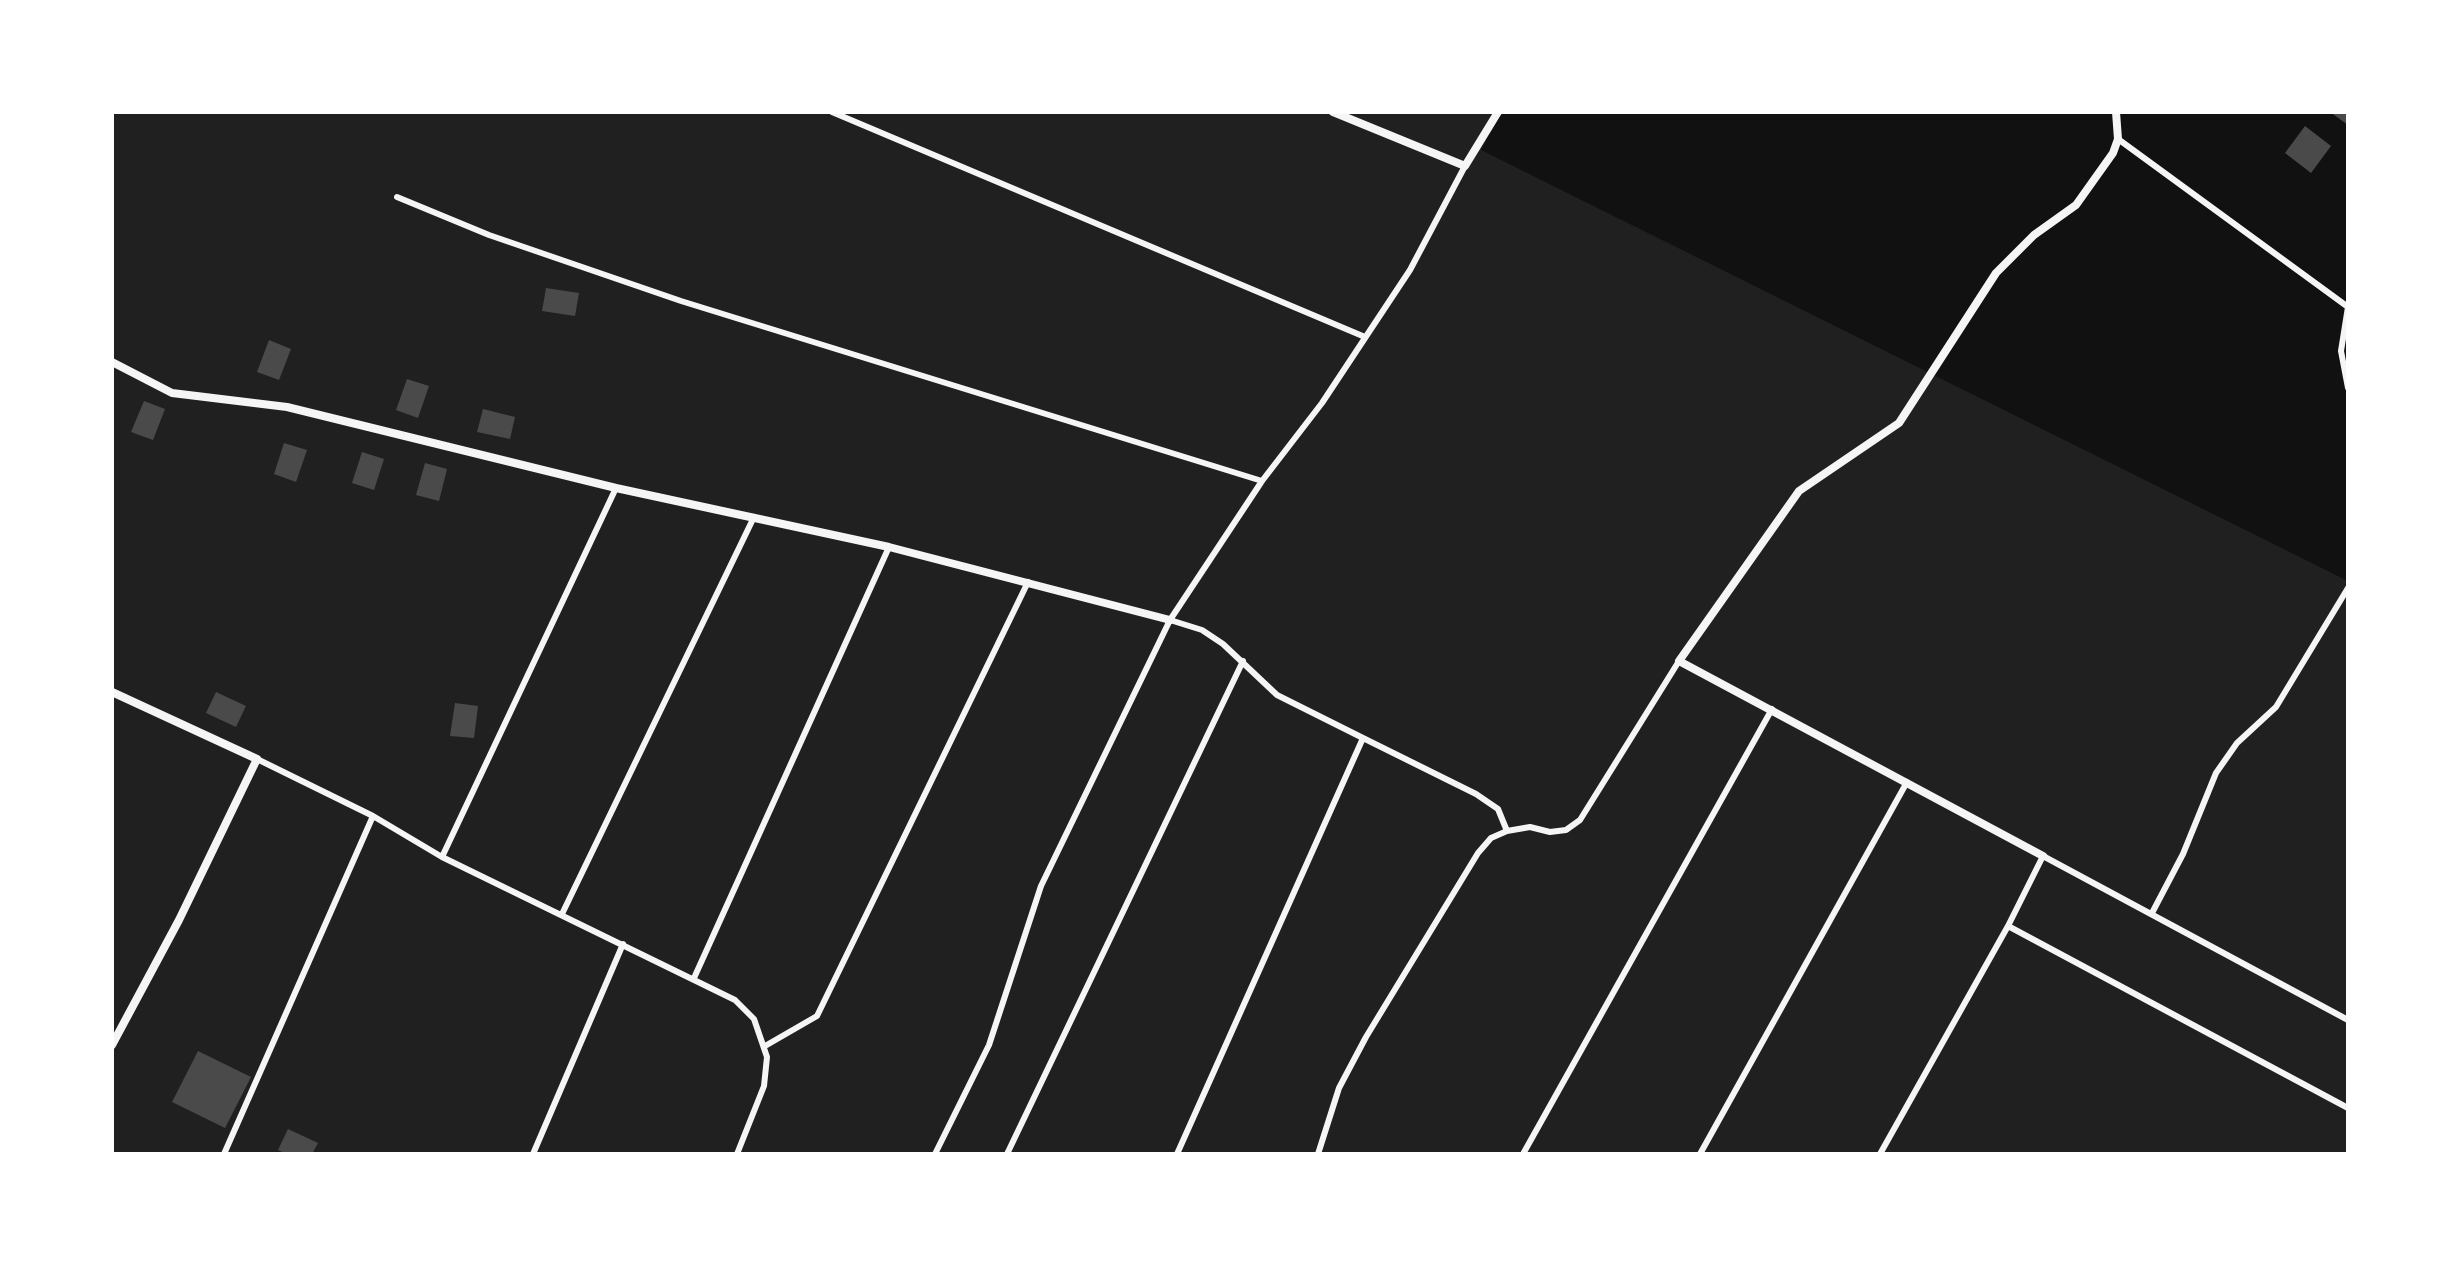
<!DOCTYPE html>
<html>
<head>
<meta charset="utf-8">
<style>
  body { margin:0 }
  #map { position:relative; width:2460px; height:1266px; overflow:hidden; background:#111; font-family:Lato,sans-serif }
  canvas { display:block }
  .frame { position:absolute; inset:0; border:114px solid #fff; pointer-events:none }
</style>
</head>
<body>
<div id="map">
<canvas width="2460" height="1266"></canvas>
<div class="frame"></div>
</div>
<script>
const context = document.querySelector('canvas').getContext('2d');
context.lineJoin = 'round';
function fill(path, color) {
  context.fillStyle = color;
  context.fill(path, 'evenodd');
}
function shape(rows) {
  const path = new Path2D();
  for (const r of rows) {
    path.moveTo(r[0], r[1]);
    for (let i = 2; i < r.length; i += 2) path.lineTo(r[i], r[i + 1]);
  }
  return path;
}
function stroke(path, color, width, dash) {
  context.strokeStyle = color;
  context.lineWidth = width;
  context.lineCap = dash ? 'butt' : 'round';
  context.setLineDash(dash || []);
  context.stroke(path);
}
fill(shape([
  [112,112,1500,112,1481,150,2348,581,2348,1154,112,1154]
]), '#202020');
fill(shape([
  [2330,112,2348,112,2348,125],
  [2305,126,2331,146,2311,173,2285,153],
  [546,288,579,293,575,316,542,311],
  [269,340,291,349,279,380,257,372],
  [407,379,429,386,418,418,396,410],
  [144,401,165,409,153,440,131,432],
  [483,409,515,417,510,439,477,432],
  [284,443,307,450,296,482,274,474],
  [362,452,384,459,374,490,352,483],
  [425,463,447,469,439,501,416,495],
  [216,692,246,706,236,727,206,713],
  [455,703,478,706,474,738,450,736],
  [198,1051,251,1077,225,1128,172,1102],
  [288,1129,318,1143,312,1154,287,1154,278,1150]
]), '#4a4a4a');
stroke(shape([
  [832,112,1365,337],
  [2118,139,2348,307],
  [397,197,489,235,681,301,1262,481],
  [2348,307,2341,351,2348,388],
  [1363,738,1277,695,1223,644,1202,630,1170,620,1262,481,1322,403,1410,270,1465,166],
  [257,759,373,816,442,857,735,1000,754,1019,767,1057,764,1086,737,1154],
  [442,857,616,488],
  [2152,913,2183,854,2216,773,2237,743,2276,707,2348,588],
  [562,914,754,517],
  [2008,926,2043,856,2348,1020],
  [694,978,889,547],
  [765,1046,817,1016,1028,582],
  [224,1154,373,816],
  [533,1154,623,944],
  [935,1154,989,1045,1041,886,1170,620],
  [1007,1154,1243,661],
  [1177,1154,1363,738,1476,794,1498,809,1507,831],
  [1318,1154,1339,1088,1366,1037,1478,853,1491,838,1507,831,1530,827,1550,832,1566,830,1580,820,1679,661],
  [1523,1154,1772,709],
  [1700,1154,1907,782],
  [1880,1154,2008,926,2348,1108]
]), '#f5f5f5', 6);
stroke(shape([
  [1333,112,1465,166,1498,112],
  [112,362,172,393,287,407,616,488,889,547,1170,620],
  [112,692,257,759,179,920,112,1045],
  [2043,856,1679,661,1799,491,1899,423,1996,273,2034,235,2076,205,2113,153,2118,139,2116,112]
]), '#f5f5f5', 8);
</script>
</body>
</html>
